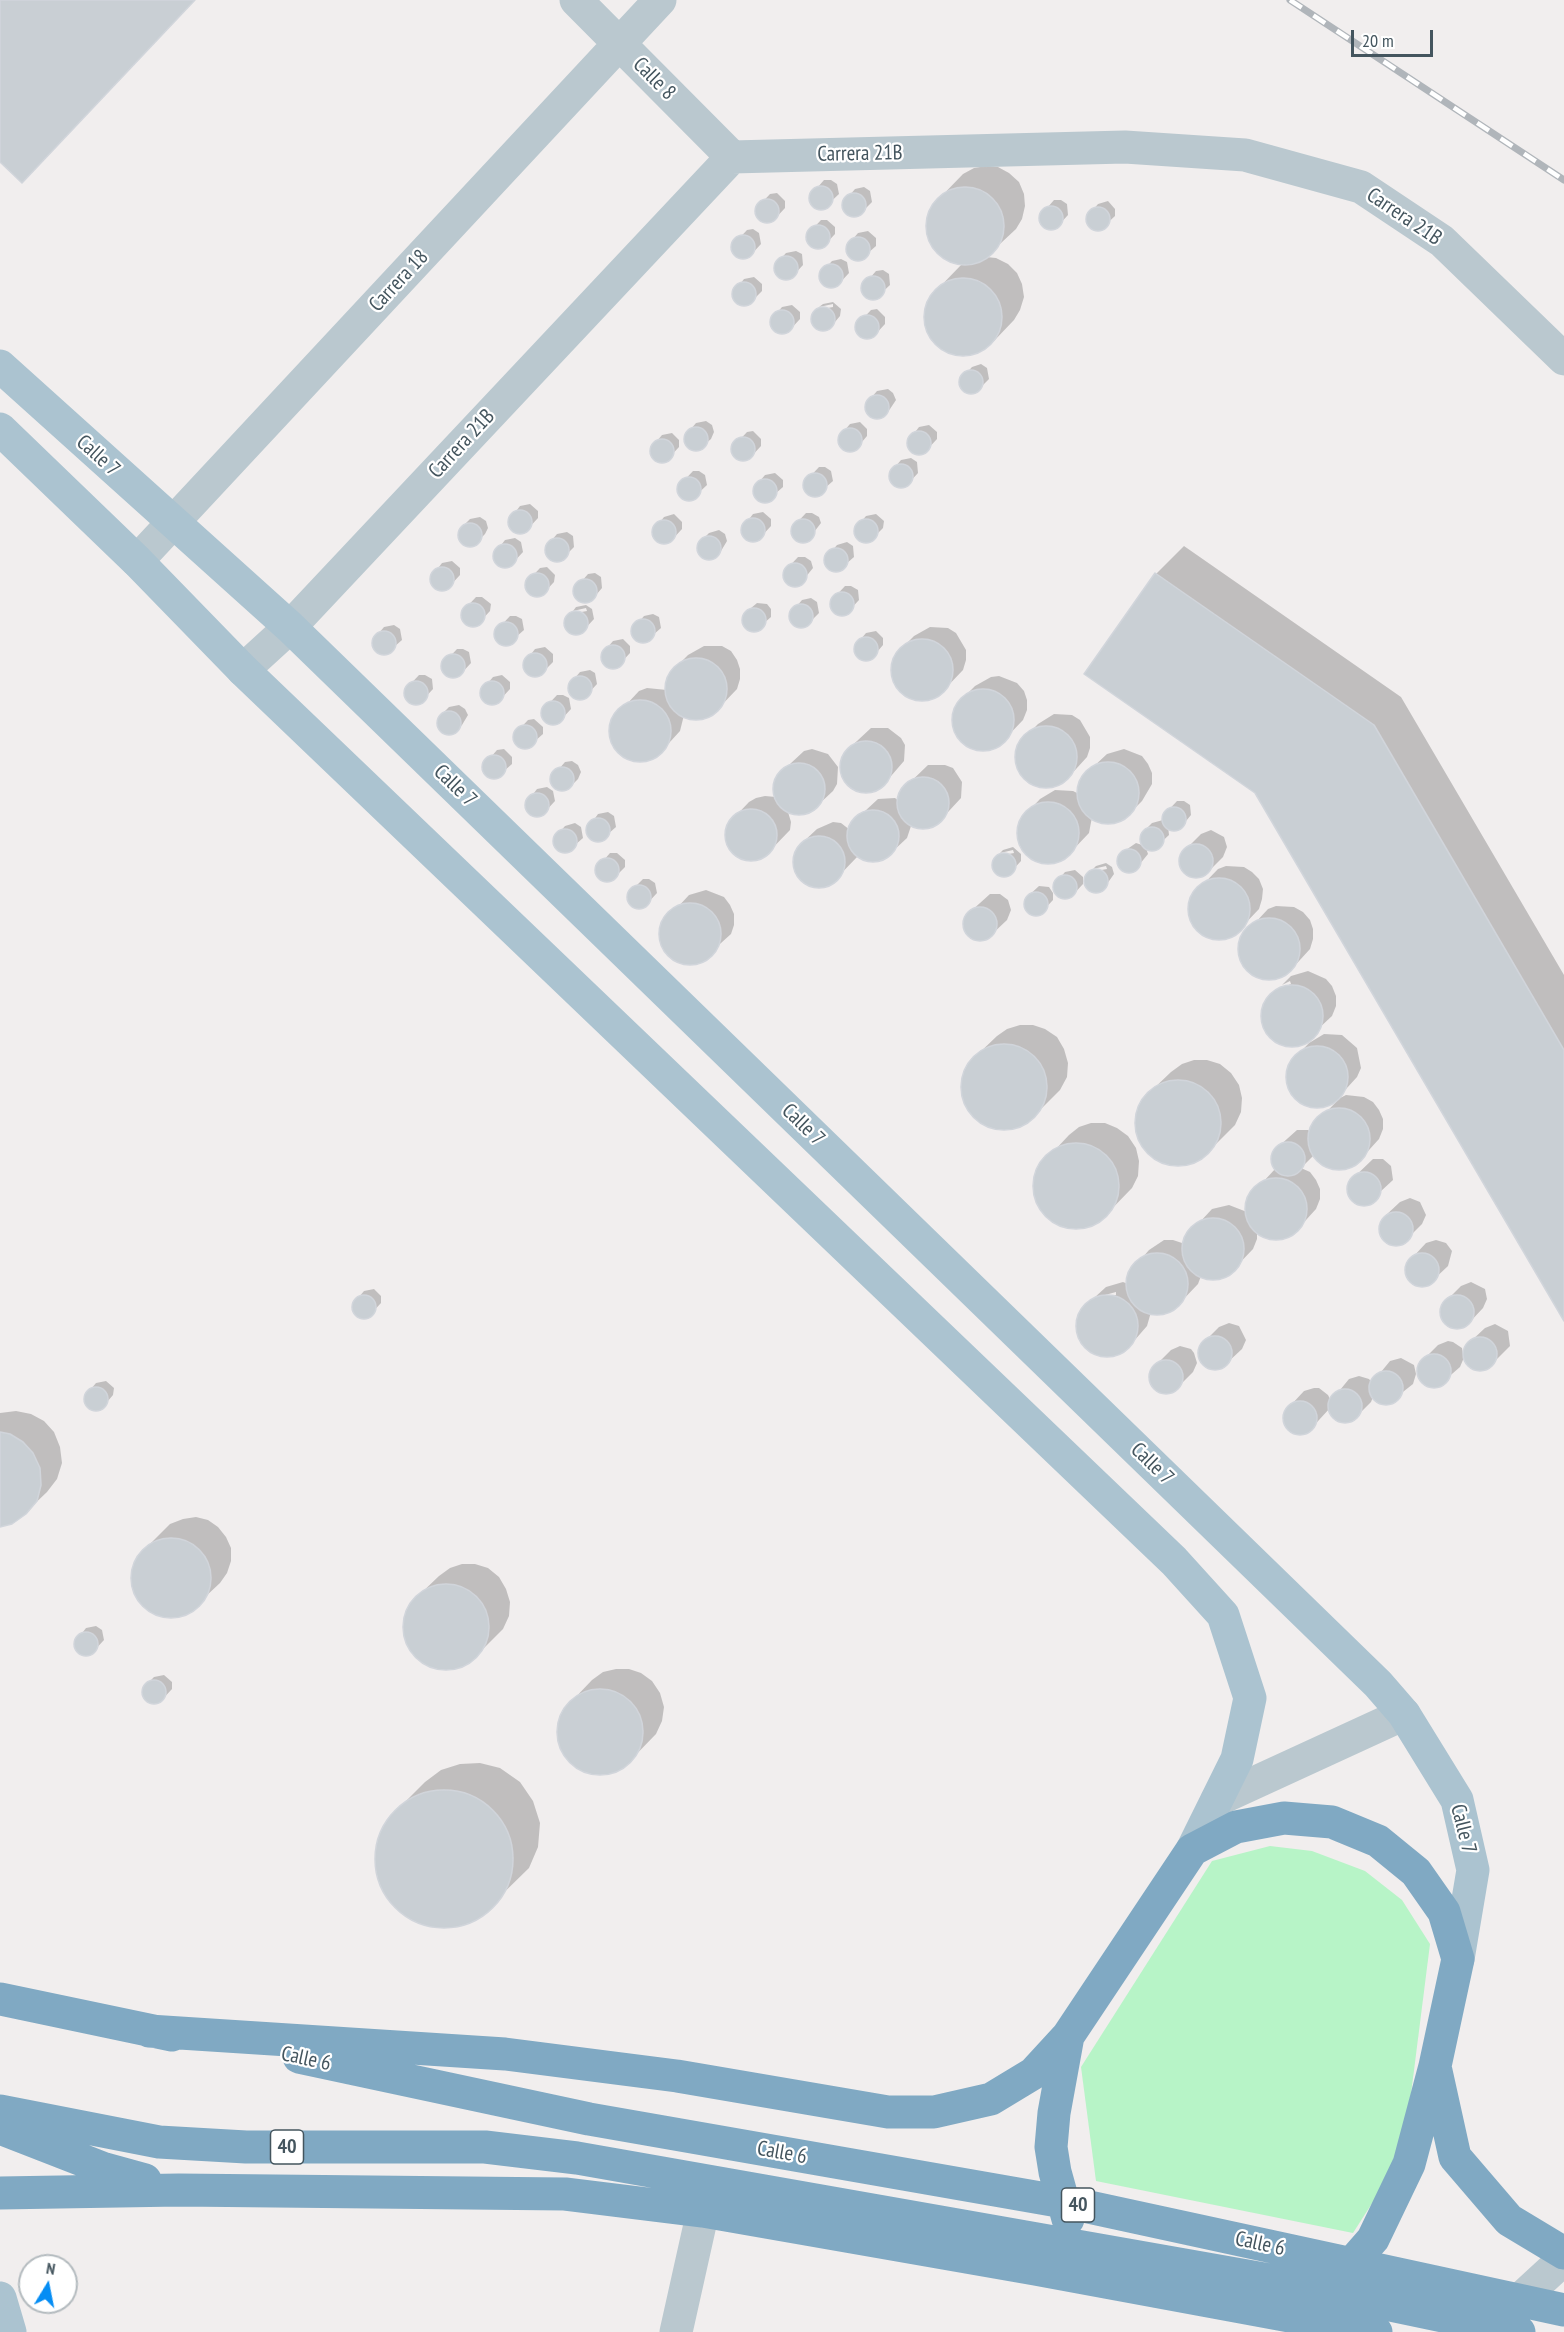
<!DOCTYPE html>
<html>
<head>
<meta charset="utf-8">
<style>
  body { margin:0 }
  #map { position:relative; width:1564px; height:2332px; overflow:hidden; background:#f1eeee; font-family:"PT Sans Narrow",sans-serif }
  canvas { display:block }
  .north { position:absolute; left:18px; top:2254px; width:60px; height:60px; box-sizing:border-box; background:#fff; border:2px solid #b4bbbf; border-radius:50%; rotate:10deg; font-size:16px; font-weight:700; line-height:24px; text-align:center; color:#44555e }
  .north::after { content:''; display:block; margin:auto; width:21px; height:27px; background:#058df4; clip-path:polygon(50% 0,100% 100%,50% 72%,0 100%) }
  .scale { position:absolute; left:1351px; top:30px; width:82px; height:27px; box-sizing:border-box; border:3px solid #44555e; border-top:0; padding-left:8px; font-size:18px; line-height:21px; white-space:nowrap; color:#44555e; -webkit-text-stroke:4px #fff; paint-order:stroke }
</style>
</head>
<body>
<div id="map">
<canvas width="1564" height="2332"></canvas>
<div class="north">N</div>
<div class="scale">20 m</div>
</div>
<script>
const context = document.querySelector('canvas').getContext('2d');
context.lineJoin = 'round';
function fill(path, color) {
  context.fillStyle = color;
  context.fill(path, 'evenodd');
}
function shape(rows) {
  const path = new Path2D();
  for (const r of rows) {
    if (r.length === 3) {
      path.moveTo(r[0] + r[2], r[1]);
      path.arc(r[0], r[1], r[2], 0, 2 * Math.PI);
      continue;
    }
    path.moveTo(r[0], r[1]);
    for (let i = 2; i < r.length; i += 2) path.lineTo(r[i], r[i + 1]);
  }
  return path;
}
function stroke(path, color, width, dash) {
  context.strokeStyle = color;
  context.lineWidth = width;
  context.lineCap = dash ? 'butt' : 'round';
  context.setLineDash(dash || []);
  context.stroke(path);
}
function label(font, color, halo, rows, align = 'center') {
  context.font = font + ' "PT Sans Narrow",sans-serif';
  context.lineWidth = 4.5;
  context.setLineDash([]);
  context.textBaseline = 'middle';
  context.strokeStyle = halo;
  context.fillStyle = color;
  for (const [text, x, y, turn = 0] of rows) {
    context.save();
    context.translate(x, y);
    context.rotate((+turn || 0) * Math.PI / 180);
    context.textAlign = isNaN(turn) ? turn : align;
    if (halo) context.strokeText(text, 0, 0);
    context.fillText(text, 0, 0);
    context.restore();
  }
}
fill(shape([
  [1270,1846,1312,1851,1365,1871,1402,1900,1430,1944,1411,2094,1392,2172,1353,2233,1096,2181,1081,2067,1212,1861]
]), '#b7f4c7');
fill(shape([
  [986,166,998,167,1009,173,1019,182,1024,194,1025,206,1022,219,1016,229,986,257,996,258,1008,264,1017,273,1022,284,1024,297,1020,310,1014,320,993,342,982,350,970,354,958,354,945,350,936,343,928,332,925,320,926,307,931,296,962,264,947,260,937,252,930,242,927,229,928,217,933,205,963,174,974,168],
  [824,180,831,180,837,184,839,194,823,209,816,208,811,202,811,195],
  [864,187,870,191,872,202,860,214,853,216,846,212,844,202,855,189],
  [777,193,785,201,785,208,773,221,762,221,757,216,756,209,770,194],
  [1054,200,1061,200,1067,204,1068,215,1057,227,1046,228,1041,222,1041,215],
  [1108,201,1115,209,1115,216,1100,230,1093,229,1088,224,1087,217,1098,204],
  [821,220,827,220,835,227,835,234,823,247,812,247,808,242,807,235],
  [753,229,759,233,761,244,749,257,738,257,734,251,733,245,747,230],
  [868,231,876,238,876,246,860,260,853,259,848,253,847,246,858,233],
  [796,251,802,254,803,265,791,278,784,279,778,276,775,265,786,253],
  [841,259,847,262,849,273,837,286,830,287,824,284,821,273,832,261],
  [883,270,889,274,890,285,875,299,868,298,863,292,863,286,876,271],
  [754,277,762,284,762,291,750,303,743,305,734,298,734,292,744,279],
  [833,302,841,309,840,316,829,329,818,329,813,324,812,317,817,310,833,307,833,304,819,307,823,304],
  [792,305,800,312,800,319,788,332,777,332,772,327,771,320,782,307],
  [877,309,885,317,885,324,873,337,862,337,857,332,857,325,871,310],
  [981,364,987,368,989,379,977,391,970,393,963,390,961,379,972,367],
  [888,389,893,393,896,400,890,409,883,416,876,417,869,414,867,404,871,398,877,391],
  [706,421,712,425,714,432,711,439,704,445,694,449,686,443,685,436,696,423],
  [860,422,867,429,867,436,856,449,848,450,840,443,839,437,850,424],
  [929,425,937,432,937,439,925,452,914,452,909,447,909,440,919,427],
  [753,431,761,439,761,446,749,459,738,459,733,454,733,447,747,432],
  [672,433,679,440,679,447,667,460,656,460,651,455,651,448,662,435],
  [911,458,917,462,918,473,907,485,899,487,891,480,890,473,901,460],
  [819,467,825,467,831,471,833,481,817,495,810,494,805,489,805,482],
  [693,471,699,471,705,475,707,485,691,500,684,498,679,493,679,486],
  [775,473,783,480,783,487,767,501,760,501,755,495,754,488,765,475],
  [530,504,538,511,538,518,526,531,515,531,510,526,510,519,520,506],
  [763,512,771,519,771,526,759,539,748,539,743,534,743,527,753,514],
  [806,513,812,513,819,517,821,523,808,540,801,541,793,535,792,528],
  [674,514,682,522,682,529,670,542,659,542,654,537,654,530,664,517],
  [876,514,884,521,883,528,871,540,864,542,856,536,855,529,866,516],
  [480,517,486,521,488,528,485,534,478,541,468,545,462,542,459,532,463,526,470,519],
  [719,530,725,534,727,541,721,551,714,557,707,559,701,556,698,545,702,540,709,533],
  [567,532,573,536,574,547,562,559,555,561,549,557,546,547,557,534],
  [515,538,521,542,523,552,511,565,504,567,497,563,495,553,505,540],
  [847,542,853,546,854,557,838,571,831,570,827,565,826,558,837,545],
  [1184,546,1401,697,1564,975,1564,1318,1256,792,1086,673,1156,574],
  [798,557,805,557,811,561,813,568,800,584,793,586,785,579,784,572],
  [452,561,460,568,460,575,448,588,437,588,432,583,432,576,442,563],
  [547,567,555,575,554,582,542,595,531,595,527,590,526,583,540,568],
  [595,573,601,577,602,588,591,601,580,601,575,596,575,589,588,574],
  [845,586,851,586,858,590,859,600,847,613,836,613,832,608,831,601],
  [476,597,482,597,491,604,490,611,478,624,468,624,463,619,462,612],
  [811,598,817,602,819,613,807,625,800,627,794,623,791,613,802,600],
  [757,603,767,604,771,609,771,617,755,631,749,629,743,620,744,614],
  [586,605,592,609,594,619,582,632,571,632,566,627,565,620,570,614,587,611,586,608,573,611,576,607],
  [653,614,659,617,661,628,645,642,638,641,634,635,633,629,644,616],
  [510,616,516,616,522,619,524,630,508,644,501,643,497,638,496,631],
  [394,625,400,629,402,640,386,654,379,652,374,647,373,640,384,627],
  [930,627,948,628,956,633,966,650,966,660,963,670,942,692,923,699,913,698,897,685,893,667,900,650,914,636],
  [876,631,883,638,883,645,872,658,861,658,856,653,855,646,866,633],
  [623,639,630,646,630,653,618,666,607,666,602,661,602,654,613,641],
  [704,646,722,646,731,651,737,660,740,669,740,679,737,689,716,711,707,716,697,718,684,715,680,731,659,754,650,759,640,761,621,754,614,746,611,737,612,720,639,691,647,688,667,690,674,669,688,655],
  [545,647,553,654,553,662,541,674,534,676,525,669,525,662,535,649],
  [457,649,463,649,469,652,471,663,459,676,448,676,443,671,443,664],
  [590,670,595,673,597,684,585,697,578,698,569,691,569,685,580,672],
  [419,675,425,675,432,679,433,689,421,702,410,702,406,697,405,690],
  [502,675,510,682,510,689,498,702,491,704,484,700,482,690,493,677],
  [999,676,1017,683,1024,691,1027,700,1027,710,1023,720,1002,742,983,750,973,748,958,735,954,726,953,717,960,701,975,686,991,677],
  [557,695,563,695,569,698,571,709,559,722,548,722,543,717,543,710],
  [459,705,465,709,468,715,462,725,455,732,447,733,441,730,439,720,442,714,449,707],
  [1054,714,1072,715,1080,720,1090,737,1090,748,1087,757,1066,780,1057,785,1047,787,1028,780,1021,772,1017,754,1024,738,1038,724],
  [534,719,543,727,543,734,527,748,519,747,515,742,514,735,528,720],
  [871,728,888,728,901,738,905,745,904,761,885,783,871,791,855,789,848,785,841,771,843,754],
  [504,749,512,757,512,764,496,778,489,777,484,772,484,765,497,750],
  [812,749,828,754,838,767,837,784,833,791,818,805,804,813,788,812,791,822,790,830,764,857,749,860,741,858,734,854,726,839,729,823,749,802,756,798,765,796,776,797,773,793,776,777,804,751],
  [1124,749,1142,756,1148,764,1152,773,1152,784,1142,801,1127,816,1119,821,1109,823,1092,817,1089,833,1068,855,1059,861,1049,863,1030,856,1023,848,1019,839,1019,830,1026,814,1040,799,1055,790,1073,791,1079,794,1081,782,1092,768,1107,754],
  [572,761,578,765,581,772,578,779,571,786,561,790,552,783,552,777,565,762],
  [928,765,945,765,953,768,962,782,961,798,936,825,920,828,911,826,907,838,892,852,878,861,862,859,858,856,832,883,816,887,802,880,797,874,794,858,802,843,817,829,833,822,841,823,850,830,851,824,878,799,895,798,899,801,901,791],
  [547,787,553,791,555,801,543,814,535,815,529,812,527,802,537,789],
  [1177,801,1184,801,1190,805,1191,815,1186,821,1179,828,1172,829,1168,826,1169,835,1154,849,1146,848,1148,854,1135,870,1128,872,1121,868,1119,858,1123,852,1136,843,1142,845,1141,836,1145,830,1152,823,1163,820,1163,816],
  [608,812,614,816,616,827,600,841,593,840,588,834,588,828,598,814],
  [575,823,581,827,583,838,567,852,560,851,555,846,554,839,565,826],
  [1211,830,1224,837,1227,847,1223,857,1205,875,1195,877,1185,872,1181,863,1181,858,1186,849,1201,834],
  [1013,847,1021,854,1021,861,1009,874,998,875,993,869,993,862,997,856,1014,853,1013,850,1000,853,1003,850],
  [610,853,617,853,625,860,625,867,612,880,606,881,597,875,597,868],
  [1106,863,1112,867,1114,874,1102,891,1095,892,1086,885,1085,879,1090,872,1107,869,1106,866,1093,869,1096,866],
  [1226,866,1244,867,1252,872,1259,879,1263,889,1262,899,1259,909,1238,931,1229,937,1219,938,1200,932,1189,914,1191,897,1218,869],
  [1075,870,1083,877,1083,884,1071,897,1064,898,1055,891,1054,885,1065,872],
  [643,879,649,879,655,883,657,893,645,906,634,906,629,901,628,894],
  [1039,886,1049,887,1053,893,1053,900,1041,913,1030,913,1026,908,1026,898],
  [706,890,724,897,730,905,734,914,734,925,731,934,700,962,691,964,671,957,665,950,661,940,663,923,689,895],
  [990,894,1000,894,1008,900,1011,910,1007,920,989,937,974,938,966,931,965,921,970,912],
  [1276,906,1294,907,1303,912,1310,920,1313,929,1313,939,1310,949,1289,972,1280,977,1270,978,1259,977,1251,972,1244,964,1240,946,1242,937,1254,924,1268,909],
  [1308,971,1326,979,1332,986,1336,996,1336,1006,1332,1016,1302,1044,1292,1045,1282,1043,1273,1039,1266,1031,1263,1022,1264,1004,1277,990,1291,984,1290,981,1282,985,1291,976],
  [1020,1025,1033,1025,1045,1029,1057,1037,1064,1049,1068,1063,1067,1077,1060,1090,1029,1121,1016,1128,1002,1129,989,1126,976,1118,968,1107,963,1094,963,1080,967,1068,975,1057,997,1036,1007,1029],
  [1324,1034,1342,1035,1357,1048,1361,1068,1357,1077,1336,1100,1346,1095,1364,1097,1373,1102,1379,1110,1383,1119,1383,1129,1379,1139,1359,1161,1350,1166,1329,1167,1314,1155,1301,1168,1310,1172,1316,1180,1320,1189,1320,1199,1316,1209,1296,1231,1287,1236,1277,1238,1267,1237,1257,1229,1257,1239,1253,1249,1232,1271,1213,1279,1201,1276,1198,1284,1177,1306,1168,1311,1151,1312,1147,1326,1127,1349,1108,1356,1088,1349,1082,1342,1078,1332,1078,1323,1085,1307,1093,1298,1093,1301,1116,1295,1116,1292,1094,1298,1106,1287,1123,1282,1128,1284,1130,1272,1149,1250,1164,1240,1173,1240,1185,1244,1185,1238,1212,1209,1229,1205,1247,1212,1249,1197,1276,1168,1273,1157,1278,1147,1297,1130,1308,1130,1311,1132,1312,1127,1337,1101,1327,1105,1307,1105,1298,1100,1288,1083,1290,1065,1295,1058,1309,1043],
  [1194,1060,1207,1060,1220,1064,1231,1073,1239,1085,1242,1098,1241,1112,1235,1125,1203,1157,1191,1163,1176,1165,1162,1162,1151,1154,1142,1143,1137,1130,1137,1116,1142,1104,1149,1093,1171,1072,1182,1064],
  [1091,1123,1105,1123,1117,1128,1128,1136,1136,1148,1139,1161,1138,1176,1132,1188,1101,1220,1088,1226,1074,1228,1060,1225,1048,1217,1039,1206,1035,1193,1035,1179,1039,1167,1069,1135,1079,1127],
  [1373,1159,1383,1159,1391,1166,1393,1180,1367,1204,1357,1203,1350,1196,1350,1181],
  [1410,1198,1420,1202,1426,1215,1422,1224,1404,1242,1394,1244,1385,1240,1380,1231,1380,1226,1385,1216,1400,1202],
  [1436,1240,1446,1243,1452,1251,1448,1266,1430,1283,1415,1284,1408,1277,1406,1267,1412,1258,1426,1243],
  [1471,1282,1485,1289,1487,1299,1483,1308,1469,1323,1465,1326,1455,1328,1443,1320,1441,1310,1447,1300,1461,1286],
  [374,1289,381,1296,381,1303,369,1316,362,1318,354,1311,353,1304,364,1291],
  [1229,1323,1239,1326,1246,1340,1242,1349,1227,1363,1223,1367,1214,1369,1201,1360,1200,1351,1205,1341,1219,1327],
  [1495,1324,1508,1331,1510,1346,1488,1368,1479,1370,1466,1361,1465,1355,1460,1367,1437,1387,1427,1385,1420,1379,1418,1368,1424,1359,1438,1345,1448,1341,1453,1342,1462,1348,1463,1354,1470,1342,1485,1328],
  [1180,1346,1191,1349,1194,1353,1197,1363,1193,1372,1178,1387,1170,1392,1160,1391,1152,1384,1151,1374,1156,1365,1171,1350],
  [1401,1358,1414,1365,1416,1374,1413,1384,1389,1403,1379,1402,1373,1397,1371,1402,1357,1416,1348,1421,1338,1420,1331,1413,1330,1408,1308,1432,1298,1434,1293,1433,1286,1425,1284,1415,1290,1406,1304,1391,1314,1388,1319,1388,1328,1395,1331,1401,1349,1379,1359,1376,1369,1379,1372,1383,1390,1361],
  [106,1381,114,1388,113,1395,102,1408,94,1410,86,1403,85,1396,96,1383],
  [16,1411,31,1414,44,1421,54,1432,60,1447,62,1463,57,1479,47,1492,25,1513,0,1526,0,1413],
  [196,1517,208,1520,218,1527,226,1537,231,1548,231,1561,227,1573,220,1583,189,1612,177,1616,164,1615,153,1612,143,1604,136,1594,133,1581,134,1567,139,1555,170,1524,183,1519],
  [462,1564,475,1564,488,1568,499,1577,506,1589,510,1602,509,1616,503,1629,471,1661,459,1667,444,1669,431,1666,419,1658,410,1647,405,1634,405,1620,409,1608,417,1597,439,1576,450,1568],
  [96,1626,102,1630,104,1640,92,1653,81,1653,76,1648,76,1641,86,1628],
  [616,1669,629,1669,641,1673,652,1681,660,1693,664,1707,662,1721,656,1734,625,1766,612,1771,598,1773,584,1770,572,1763,563,1752,559,1739,559,1724,563,1712,571,1702,592,1680,603,1672],
  [164,1675,172,1682,172,1689,160,1702,153,1703,146,1700,144,1690,147,1684,154,1677],
  [480,1763,500,1768,520,1782,533,1801,540,1823,538,1847,529,1868,483,1913,462,1924,439,1926,416,1920,397,1907,383,1888,376,1865,377,1845,384,1827,396,1811,425,1782,441,1770,460,1764]
]), '#0003');
const building = shape([
  [0,0,195,0,22,183,0,162,0,0],
  [821,198,12],
  [965,226,39],
  [854,205,12],
  [767,211,12],
  [1051,218,12],
  [1098,219,12],
  [818,237,12],
  [743,247,12],
  [858,249,12],
  [786,268,12],
  [831,276,12],
  [873,288,12],
  [963,317,39],
  [744,294,12],
  [823,319,12],
  [782,322,12],
  [867,327,12],
  [971,382,12],
  [877,407,12],
  [696,439,12],
  [850,440,12],
  [919,443,12],
  [743,449,12],
  [662,451,12],
  [901,476,12],
  [815,485,12],
  [689,489,12],
  [765,491,12],
  [520,522,12],
  [753,530,12],
  [803,531,12],
  [866,531,12],
  [664,532,12],
  [470,535,12],
  [709,548,12],
  [557,550,12],
  [505,556,12],
  [836,560,12],
  [795,575,12],
  [442,579,12],
  [537,585,12],
  [1155,573,1374,725,1564,1050,1564,1321,1255,793,1084,674,1155,573],
  [585,591,12],
  [842,604,12],
  [473,615,12],
  [801,616,12],
  [754,620,12],
  [576,623,12],
  [643,631,12],
  [506,634,12],
  [384,643,12],
  [866,649,12],
  [922,670,31],
  [613,657,12],
  [535,665,12],
  [453,666,12],
  [696,689,31],
  [580,688,12],
  [416,693,12],
  [492,693,12],
  [983,720,31],
  [640,731,31],
  [553,713,12],
  [449,723,12],
  [525,737,12],
  [1046,757,31],
  [866,767,26],
  [494,767,12],
  [1108,793,31],
  [799,789,26],
  [562,779,12],
  [923,803,26],
  [537,805,12],
  [1048,833,31],
  [1174,819,12],
  [751,835,26],
  [873,836,26],
  [598,830,12],
  [1152,839,12],
  [565,841,12],
  [819,862,26],
  [1196,861,17],
  [1129,861,12],
  [1004,865,12],
  [607,870,12],
  [1096,881,12],
  [1065,887,12],
  [1219,909,31],
  [639,897,12],
  [1036,904,12],
  [690,934,31],
  [980,924,17],
  [1269,949,31],
  [1292,1016,31],
  [1004,1087,43],
  [1317,1077,31],
  [1178,1123,43],
  [1339,1139,31],
  [1288,1159,17],
  [1076,1186,43],
  [1364,1189,17],
  [1276,1209,31],
  [1396,1229,17],
  [1213,1249,31],
  [1422,1270,17],
  [1157,1284,31],
  [364,1307,12],
  [1457,1312,17],
  [1107,1326,31],
  [1215,1353,17],
  [1480,1354,17],
  [1434,1371,17],
  [1166,1377,17],
  [1386,1388,17],
  [96,1399,12],
  [1345,1406,17],
  [1300,1418,17],
  [0,1432,10,1434,23,1442,33,1453,40,1468,41,1485,37,1501,26,1514,12,1524,0,1527,0,1432],
  [171,1578,40],
  [446,1627,43],
  [86,1644,12],
  [154,1692,12],
  [600,1732,43],
  [444,1859,69]
]);
fill(building, '#c9cfd4');
stroke(building, '#d1d5db', 1.5);
stroke(shape([
  [576,0,732,157],
  [137,561,660,0],
  [243,670,290,627,732,157,1125,147,1245,155,1361,187,1442,241,1564,359],
  [1217,1800,1404,1714],
  [1501,2317,1564,2259],
  [676,2332,703,2211]
]), '#bac8cf', 33);
stroke(shape([
  [0,366,290,627,1378,1684,1404,1714,1457,1800,1473,1870,1458,1959],
  [0,429,137,561,243,670,1174,1561,1223,1615,1250,1698,1237,1759,1192,1850],
  [0,2298,10,2332]
]), '#abc3d0', 33);
stroke(shape([
  [0,1999,172,2035],
  [149,2031,505,2054,677,2076,888,2112,934,2112,991,2099,1034,2073,1068,2036,1192,1850,1236,1827,1284,1818,1332,1822,1378,1841,1416,1872,1444,1912,1458,1959,1435,2066,1409,2164,1373,2239,1304,2318],
  [1068,2036,1054,2113,1051,2147,1055,2172,1068,2219],
  [299,2057,589,2119,1075,2204,1564,2310],
  [1436,2071,1455,2157,1509,2220,1564,2253],
  [0,2111,159,2142,246,2147,485,2147,577,2158,1281,2282,1519,2332],
  [0,2128,105,2169,145,2180],
  [0,2193,179,2190,565,2194,703,2211,1035,2269,1376,2332]
]), '#80a9c3', 33);
const rail = shape([
  [1290,0,1564,180]
]);
stroke(rail, '#b0b5ba', 7);
stroke(rail, '#fff', 4.5, [14]);
for (const [x, y, w] of [
  [287,2147,33],
  [1078,2205,33]
]) {
  const box = new Path2D();
  box.roundRect(x - w / 2, y - 17, w, 34, 4.5);
  context.fillStyle = '#fff';
  context.fill(box);
  stroke(box, '#44555e', 1.5);
}
label('bold 20px', '#44555e', null, [
  ["40",287,2147],
  ["40",1078,2205]
]);
label('21px', '#44555e', '#fff', [
  ["Calle 8",654,79,45],
  ["Carrera 21B",860,154,-1],
  ["Carrera 21B",1404,217,34],
  ["Carrera 18",399,281,-47],
  ["Carrera 21B",462,444,-47],
  ["Calle 7",98,456,42],
  ["Calle 7",455,786,44],
  ["Calle 7",803,1125,44],
  ["Calle 7",1152,1464,44],
  ["Calle 7",1463,1829,76],
  ["Calle 6",306,2059,12],
  ["Calle 6",782,2153,10],
  ["Calle 6",1260,2244,12]
]);
</script>
</body>
</html>
